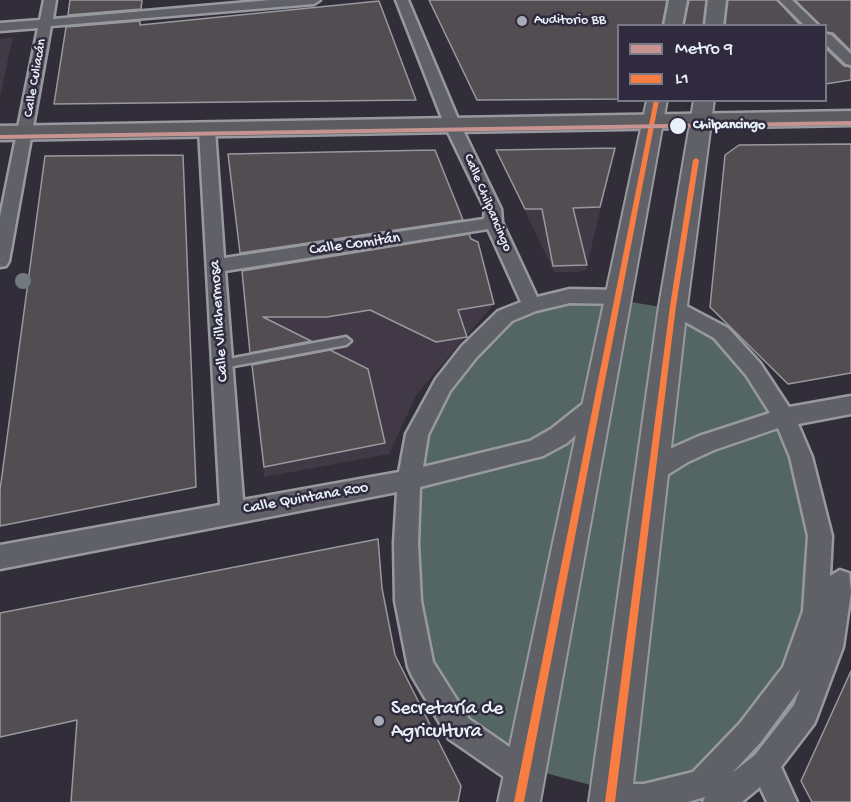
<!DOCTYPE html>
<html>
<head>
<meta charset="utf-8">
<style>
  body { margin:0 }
  #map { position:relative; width:851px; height:802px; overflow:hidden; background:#312e39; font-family:"Gochi Hand",sans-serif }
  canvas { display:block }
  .legend { position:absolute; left:617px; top:24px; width:210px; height:78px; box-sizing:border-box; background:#2f2a3d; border:2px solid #797a88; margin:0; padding:8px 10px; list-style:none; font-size:18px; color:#e8f1f8 }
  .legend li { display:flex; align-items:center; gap:12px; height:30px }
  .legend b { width:30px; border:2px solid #797a88 }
</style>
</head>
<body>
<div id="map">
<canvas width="851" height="802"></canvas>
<ul class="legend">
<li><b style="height:8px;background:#c69391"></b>Metro 9</li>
<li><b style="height:8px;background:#f77d43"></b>L1</li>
</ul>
</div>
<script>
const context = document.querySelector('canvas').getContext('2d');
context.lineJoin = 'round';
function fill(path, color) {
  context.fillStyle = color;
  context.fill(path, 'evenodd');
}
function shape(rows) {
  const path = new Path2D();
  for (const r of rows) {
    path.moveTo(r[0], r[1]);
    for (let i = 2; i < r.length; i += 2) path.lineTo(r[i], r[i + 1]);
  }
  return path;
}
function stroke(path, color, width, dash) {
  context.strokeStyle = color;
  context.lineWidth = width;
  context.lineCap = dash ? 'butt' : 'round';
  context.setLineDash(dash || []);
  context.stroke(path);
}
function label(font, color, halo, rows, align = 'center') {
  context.font = font + ' "Gochi Hand",sans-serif';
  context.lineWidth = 5;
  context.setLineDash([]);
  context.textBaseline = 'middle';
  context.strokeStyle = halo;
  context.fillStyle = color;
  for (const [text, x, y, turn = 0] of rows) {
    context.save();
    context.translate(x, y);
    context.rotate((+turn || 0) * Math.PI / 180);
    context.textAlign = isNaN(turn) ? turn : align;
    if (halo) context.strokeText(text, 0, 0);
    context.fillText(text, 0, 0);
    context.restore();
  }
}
fill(shape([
  [13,37,7,64,0,97,0,39],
  [615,148,586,270,579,272,554,272,496,150],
  [474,241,478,242,494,304,417,394,389,454,264,477,243,282]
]), '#413945');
fill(shape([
  [596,296,684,311,721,333,801,457,820,536,794,675,707,778,644,799,507,763,433,687,406,554,412,463,477,333,502,308,558,298]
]), '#546663');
const building = shape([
  [70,0,142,0,141,9,68,15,70,0],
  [429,0,667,0,662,26,618,26,618,99,477,100,429,0],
  [689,0,706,0,703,26,684,26,689,0],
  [728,0,777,0,801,26,725,26,728,0],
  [795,0,851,0,851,51,833,33,825,32,825,26,821,26,795,0],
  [379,1,416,100,54,104,66,27,140,21,140,25,379,1],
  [825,48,844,66,851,67,851,80,825,84,825,48],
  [851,144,851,373,788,384,710,307,725,155,739,145,851,144],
  [615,148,600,207,573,208,587,265,553,266,542,209,525,209,496,150,615,148],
  [435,150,463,220,240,253,228,154,435,150],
  [183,155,196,487,0,526,0,490,45,156,183,155],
  [469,234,471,239,478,242,494,304,458,310,467,337,436,342,370,310,327,317,263,317,311,341,250,353,242,271,469,234],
  [330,350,368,369,385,443,264,467,252,365,330,350],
  [378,539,382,588,395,655,461,786,458,802,71,802,77,720,0,737,0,613,378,539],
  [851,671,851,802,812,802,801,781,851,671]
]);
fill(building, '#514d51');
stroke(building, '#98999f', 1.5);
const lane = shape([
  [346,337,351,341,346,345,223,368,218,364,223,360,346,337]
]);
const street = shape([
  [44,0,56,0,53,19,271,0,320,0,314,4,51,26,9,261,6,266,0,267,0,217,38,28,0,31,0,23,40,20,44,0],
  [396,0,408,0,461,126,501,209,502,222,537,297,570,289,618,290,625,292,627,297,625,302,618,304,570,303,536,311,512,321,476,358,450,391,428,435,423,467,530,441,551,429,590,398,597,395,604,398,608,404,604,410,567,443,543,456,420,487,418,543,421,601,433,662,469,719,534,764,539,774,534,784,524,789,514,784,449,739,412,676,408,667,395,601,394,543,397,492,0,569,0,545,220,505,199,130,202,127,207,125,215,130,224,258,484,219,485,209,445,126,396,0],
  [488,229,521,302,498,311,462,346,436,379,406,434,399,472,243,500,225,271,488,229],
  [779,0,792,0,819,26,805,26,779,0],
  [826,34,831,35,851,54,851,65,846,64,826,45,826,34],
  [673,299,728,328,760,363,789,407,851,396,851,414,798,424,812,457,832,536,830,576,840,570,849,573,851,592,843,647,818,714,814,724,781,767,797,802,767,802,760,787,742,802,703,802,705,797,688,802,597,802,596,799,601,789,611,784,644,784,693,772,740,723,783,667,803,611,808,536,790,457,778,428,714,450,688,462,651,485,643,482,640,475,643,468,672,448,699,436,770,413,746,375,714,338,666,311,664,306,666,301,673,299],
  [800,689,794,705,755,755,732,773,760,743,800,689]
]);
const secondary = shape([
  [669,0,687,0,682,26,664,26,669,0],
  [708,0,726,0,723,26,705,26,708,0],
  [647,100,667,100,540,802,498,802,647,100],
  [694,100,714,100,687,306,631,802,589,802,659,306,694,100]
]);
const primary = shape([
  [851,111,851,125,0,140,0,126,851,111]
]);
stroke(lane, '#98999f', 5);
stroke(street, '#98999f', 5);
stroke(secondary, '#98999f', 4);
stroke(primary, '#98999f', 5);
fill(lane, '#606067');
fill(street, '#606067');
fill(secondary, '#606067');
fill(primary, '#5d5c61');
fill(shape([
  [654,100,659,100,524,802,514,802,654,100],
  [696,158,699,160,676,306,615,802,605,802,670,306,693,160,696,158]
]), '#f77d43');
fill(shape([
  [851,121,851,125,0,139,0,135,851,121]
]), '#c69391');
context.fillStyle = '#72797f';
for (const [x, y] of [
  [23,281]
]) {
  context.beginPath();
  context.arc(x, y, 8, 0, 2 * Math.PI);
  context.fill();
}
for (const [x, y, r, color] of [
  [522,21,6,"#a8adb5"],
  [678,126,9,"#e8f1f8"],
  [379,721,6,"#a8adb5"]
]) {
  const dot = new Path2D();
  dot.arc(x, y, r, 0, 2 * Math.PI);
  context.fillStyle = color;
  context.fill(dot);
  stroke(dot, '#2f2a3d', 2);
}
label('14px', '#e8f1f8', '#2f2a3d', [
  ["Auditorio BB",534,21]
], 'left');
label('14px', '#e8f1f8', '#2f2a3d', [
  ["Calle Culiacán",36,78,-80],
  ["Calle Chilpancingo",487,203,67]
]);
label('bold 14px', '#e8f1f8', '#2f2a3d', [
  ["Chilpancingo",693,126]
], 'left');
label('16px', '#e8f1f8', '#2f2a3d', [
  ["Calle Comitán",355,245,-8],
  ["Calle Villahermosa",220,321,-94],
  ["Calle Quintana Roo",306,499,-10]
]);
label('20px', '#e8f1f8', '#2f2a3d', [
  ["Secretaría de",391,710],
  ["Agricultura",391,733]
], 'left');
</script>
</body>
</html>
